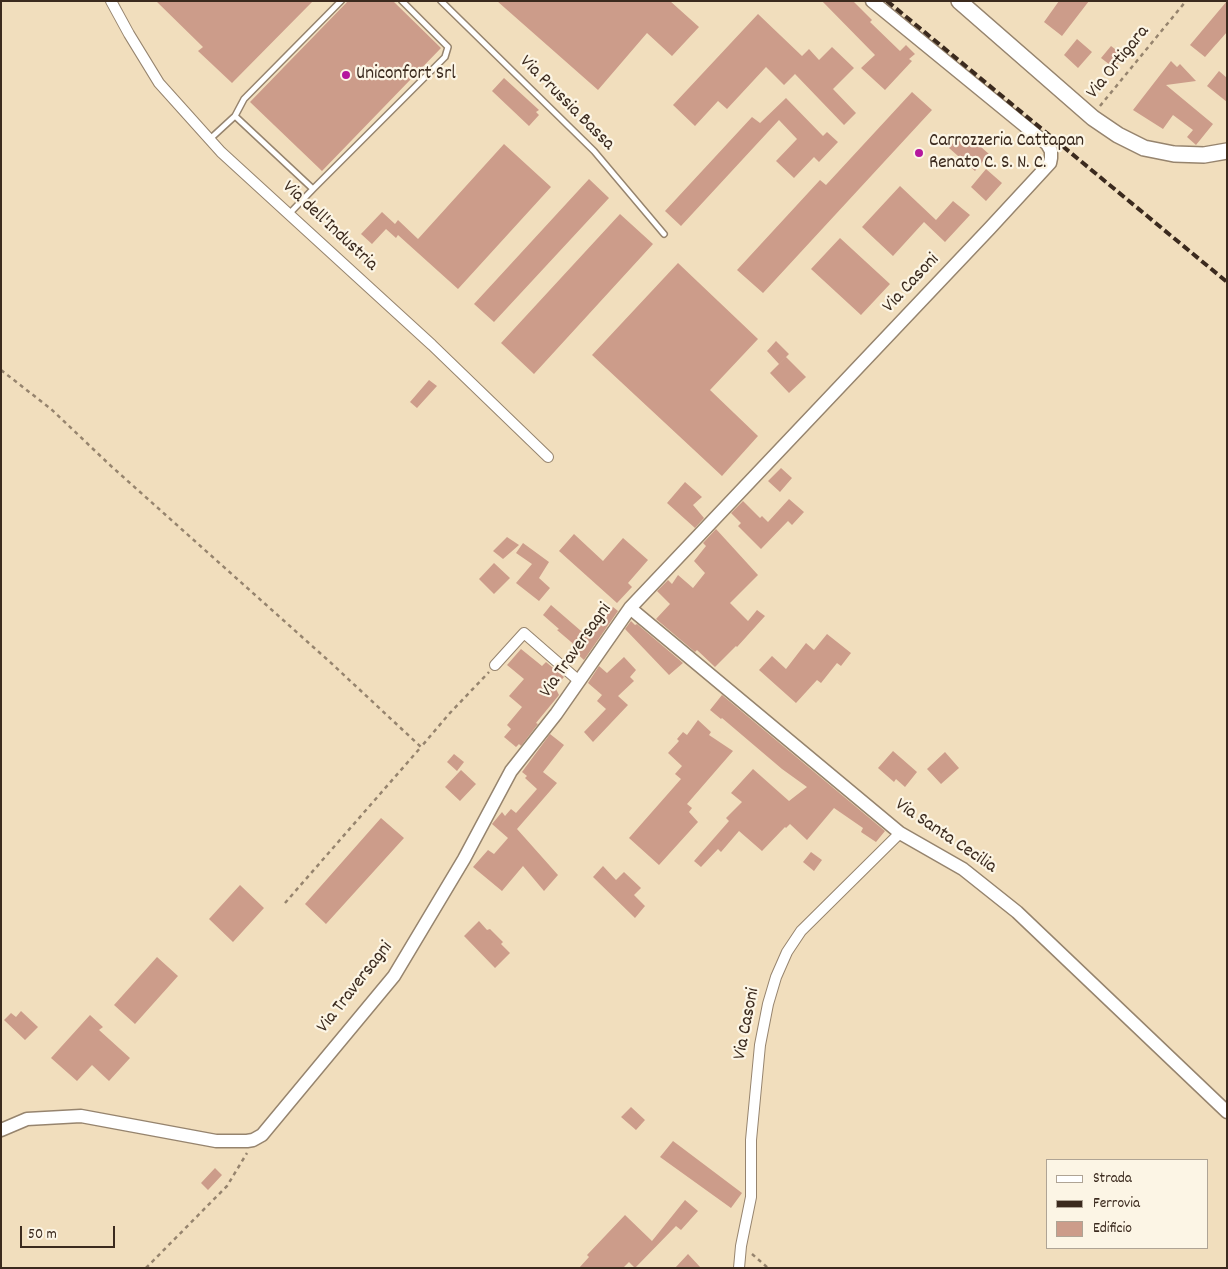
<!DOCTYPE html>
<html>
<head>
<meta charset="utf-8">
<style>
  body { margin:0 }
  #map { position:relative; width:1228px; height:1269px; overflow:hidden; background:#f1debd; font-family:Dekko,sans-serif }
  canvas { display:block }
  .frame { position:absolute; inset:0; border:2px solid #3b2a1e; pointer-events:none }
  .legend { position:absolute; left:1046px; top:1159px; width:162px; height:90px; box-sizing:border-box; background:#fcf5e5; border:1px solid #afa495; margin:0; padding:6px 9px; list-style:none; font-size:15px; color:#3b2a1e }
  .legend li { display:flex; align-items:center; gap:10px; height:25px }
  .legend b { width:25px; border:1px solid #afa495 }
  .scale { position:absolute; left:20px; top:1226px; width:95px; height:22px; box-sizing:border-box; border:2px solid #3b2a1e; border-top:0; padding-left:6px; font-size:15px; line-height:18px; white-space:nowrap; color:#3b2a1e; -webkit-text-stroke:4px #fcf5e5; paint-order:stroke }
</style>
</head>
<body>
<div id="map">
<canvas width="1228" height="1269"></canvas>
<div class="frame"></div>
<ul class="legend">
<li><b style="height:6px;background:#fff"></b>Strada</li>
<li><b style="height:6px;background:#3b2a1e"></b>Ferrovia</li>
<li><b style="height:14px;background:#cc9c8a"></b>Edificio</li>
</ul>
<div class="scale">50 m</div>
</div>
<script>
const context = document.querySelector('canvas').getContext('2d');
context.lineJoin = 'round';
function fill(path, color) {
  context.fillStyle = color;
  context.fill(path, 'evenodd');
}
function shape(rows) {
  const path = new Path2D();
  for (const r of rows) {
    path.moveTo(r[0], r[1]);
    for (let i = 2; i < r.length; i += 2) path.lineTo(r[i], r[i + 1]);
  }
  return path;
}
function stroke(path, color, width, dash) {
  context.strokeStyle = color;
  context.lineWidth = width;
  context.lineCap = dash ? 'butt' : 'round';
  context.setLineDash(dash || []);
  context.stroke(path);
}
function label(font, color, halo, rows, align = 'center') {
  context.font = font + ' Dekko,sans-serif';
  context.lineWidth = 4.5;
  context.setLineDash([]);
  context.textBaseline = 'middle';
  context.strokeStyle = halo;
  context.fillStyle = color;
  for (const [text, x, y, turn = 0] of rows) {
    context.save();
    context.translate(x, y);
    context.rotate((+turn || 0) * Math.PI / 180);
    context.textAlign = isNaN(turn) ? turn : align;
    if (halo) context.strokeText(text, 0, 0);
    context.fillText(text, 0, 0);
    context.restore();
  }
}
fill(shape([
  [156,1,313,1,232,83,198,51,203,47],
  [348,1,393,1,441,48,322,171,250,102],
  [497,1,670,1,699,27,672,56,647,33,598,90],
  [822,1,853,1,872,20,870,22,900,51,906,45,915,54,909,59,912,61,885,90,861,68,875,55],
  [1059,1,1089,1,1062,36,1044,22],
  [1227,1,1227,32,1205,57,1190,45],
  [758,14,802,56,809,49,819,60,832,47,854,68,833,89,856,113,844,125,795,74,784,85,766,67,727,109,718,101,695,126,673,105],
  [1077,39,1092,52,1078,68,1064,55],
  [1111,46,1124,56,1114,68,1101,58],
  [1171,61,1177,67,1180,64,1196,81,1166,85,1213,124,1196,145,1187,137,1193,130,1173,115,1163,129,1133,110],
  [1219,71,1227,78,1227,102,1207,86],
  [504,78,539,110,536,112,539,115,529,126,492,91],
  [912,92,932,110,763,293,737,270,820,180,826,185],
  [786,98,823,136,827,132,838,142,819,162,814,157,794,178,776,161,797,139,779,120,681,226,665,211,752,117,760,123],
  [966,134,989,154,975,171,949,148,955,141,958,143],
  [504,144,551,187,458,289,398,235,396,238,386,229,372,244,361,234,382,212,395,224,398,220,418,239],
  [986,169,1002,183,986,201,971,187],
  [589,179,609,198,494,322,474,304],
  [900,186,936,220,953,201,970,215,945,242,924,222,893,256,862,227],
  [620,214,653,244,534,374,501,343],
  [840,238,890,284,861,315,811,269],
  [678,263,758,339,710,390,758,436,722,476,592,355],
  [776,341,789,354,779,364,767,351],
  [786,357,806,377,789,393,770,373],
  [429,380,437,386,417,408,410,402],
  [781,468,792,478,780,492,768,481],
  [685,482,702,497,693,505,704,518,695,528,667,503],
  [789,499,804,512,792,525,788,521,761,549,738,526,741,523,731,513,743,501,760,518,762,516,768,522],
  [716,529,758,575,730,603,748,621,757,610,765,616,737,647,736,646,715,667,697,650,695,652,656,619,670,604,657,591,668,580,672,584,678,575,693,588,705,573,694,561,706,546,703,543],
  [574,534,603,561,623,538,648,560,628,583,632,587,617,603,559,551],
  [507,537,519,545,503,559,493,551],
  [523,543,549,562,539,578,550,588,539,601,516,583,532,564,516,553],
  [494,563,510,578,494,594,479,579],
  [551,605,588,637,613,607,618,611,584,660,574,651,577,647,557,630,559,629,543,615],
  [631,621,635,625,637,624,683,663,669,675,625,629],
  [827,634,851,653,841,666,837,663,821,683,817,680,796,703,759,670,772,656,786,669,806,643,814,650],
  [521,649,542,666,546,662,564,677,555,687,559,695,536,723,538,724,521,746,519,744,516,747,504,737,511,729,507,725,522,707,509,696,524,679,507,665],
  [624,657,636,670,630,677,634,681,618,696,628,705,593,742,584,732,606,709,597,701,602,695,588,683,599,666,607,673],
  [722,695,885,831,876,842,861,832,863,828,834,808,807,840,790,824,786,828,785,827,762,851,739,831,721,852,718,849,701,867,694,861,729,821,726,818,742,802,731,793,753,769,789,801,807,787,782,769,722,718,721,719,710,710],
  [698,720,711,732,709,735,733,751,687,804,692,808,689,812,698,822,659,865,629,838,681,779,675,774,682,766,668,753,679,741,677,739,683,732,687,735],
  [550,734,564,745,543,772,557,783,517,829,558,875,544,891,523,866,502,891,473,867,488,850,494,854,508,838,492,824,502,812,505,816,511,809,516,813,537,789,525,778,527,776,522,772],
  [893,751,917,772,905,787,896,779,894,782,878,768],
  [945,752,959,768,941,784,927,769],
  [454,754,464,762,457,771,447,762],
  [461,770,476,784,460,801,445,787],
  [381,818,404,838,326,924,305,904],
  [811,852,822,860,814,871,803,862],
  [603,866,616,880,624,872,641,888,634,895,645,906,635,918,593,877],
  [240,885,264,908,233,942,209,919],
  [479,921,487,930,490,929,503,942,501,944,510,953,495,968,464,936],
  [157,957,178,976,135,1024,114,1005],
  [21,1011,38,1027,25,1040,4,1020,11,1013,16,1017],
  [90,1015,103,1027,99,1030,130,1058,109,1081,92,1065,77,1081,51,1058],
  [631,1107,645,1120,636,1130,621,1117],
  [673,1141,742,1193,731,1208,660,1157],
  [215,1168,222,1175,208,1190,201,1183],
  [685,1200,698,1211,681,1230,676,1226,635,1268,629,1262,623,1268,579,1268,589,1257,587,1255,625,1215,652,1241],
  [688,1254,701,1268,675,1268]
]), '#cc9c8a');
const service = shape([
  [441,1,594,151,664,234],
  [235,116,244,99,341,1],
  [210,139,235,116,313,189,289,214],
  [313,189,445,57,448,47,402,1]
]);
const minor = shape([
  [111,1,129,34,159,83,221,152,432,345,548,457],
  [495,665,524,633,579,681],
  [739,1268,741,1246,751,1197,751,1140,760,1045,768,1004,776,977,787,952,801,931,900,833]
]);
const tertiary = shape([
  [630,608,900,833,963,869,1017,912,1227,1112],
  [1,1130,27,1119,81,1116,216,1141,247,1141,253,1140,262,1135,394,976,464,859,511,771,556,714,630,608,990,228,1050,163,1051,158,1051,151,1047,144,872,1]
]);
const secondary = shape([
  [959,1,1093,118,1118,135,1144,148,1174,154,1204,155,1227,151]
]);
stroke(service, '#96846e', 8);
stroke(minor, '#96846e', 12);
stroke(tertiary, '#96846e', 15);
stroke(secondary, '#96846e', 18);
stroke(shape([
  [1100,106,1186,1],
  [1,370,51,409,111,466,330,662,421,747,449,714,489,672],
  [285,903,421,747],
  [752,1254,768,1268],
  [146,1268,227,1186,247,1153]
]), '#96846e', 2.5, [4, 4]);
stroke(service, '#fff', 5);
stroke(minor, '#fff', 10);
stroke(tertiary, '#fff', 12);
stroke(secondary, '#fff', 15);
stroke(shape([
  [887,1,1227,282]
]), '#3b2a1e', 4, [8, 4]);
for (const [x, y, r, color] of [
  [346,75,5,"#b5179e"],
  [919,153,5,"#b5179e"]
]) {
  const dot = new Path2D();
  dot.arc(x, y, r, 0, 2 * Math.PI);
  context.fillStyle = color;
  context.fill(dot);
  stroke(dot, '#fcf5e5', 2);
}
label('19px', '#3b2a1e', '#fcf5e5', [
  ["Via Ortigara",1119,63,-51],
  ["Via Prussia Bassa",566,104,45],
  ["Via dell'Industria",329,227,43],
  ["Via Casoni",912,284,-47],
  ["Via Traversagni",577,651,-55],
  ["Via Santa Cecilia",945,837,34],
  ["Via Traversagni",356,988,-52],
  ["Via Casoni",748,1024,-79]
]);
label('19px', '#3b2a1e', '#fcf5e5', [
  ["Uniconfort Srl",356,75],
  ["Carrozzeria Cattapan",929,142],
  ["Renato C. S. N. C.",929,164]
], 'left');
</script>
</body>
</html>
